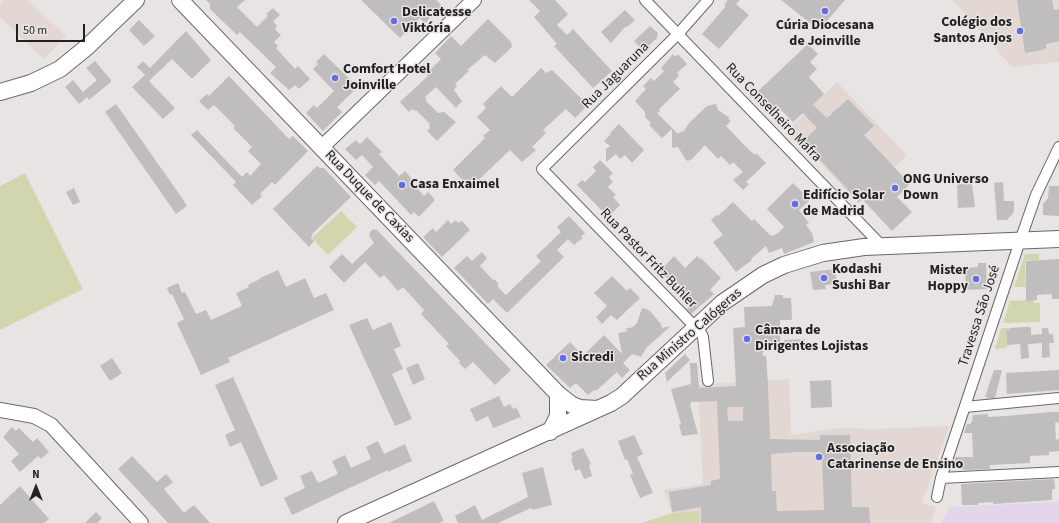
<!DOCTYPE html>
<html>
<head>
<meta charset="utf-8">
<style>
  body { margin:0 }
  #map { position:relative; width:1059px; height:523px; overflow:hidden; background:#e8e4e3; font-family:"Source Sans 3",sans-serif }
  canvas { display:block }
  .north { position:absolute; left:16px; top:467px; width:40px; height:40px; -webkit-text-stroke:3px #e8e4e3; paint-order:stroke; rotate:0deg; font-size:11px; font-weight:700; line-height:16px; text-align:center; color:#222020 }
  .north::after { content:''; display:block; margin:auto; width:14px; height:18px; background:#222020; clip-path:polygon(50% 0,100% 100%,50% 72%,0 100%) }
  .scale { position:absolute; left:16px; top:24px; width:69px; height:18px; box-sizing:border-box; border:2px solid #222020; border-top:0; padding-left:5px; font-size:12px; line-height:14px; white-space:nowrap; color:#222020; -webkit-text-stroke:3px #e8e4e3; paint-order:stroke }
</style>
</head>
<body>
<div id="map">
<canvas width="1059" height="523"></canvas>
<div class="north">N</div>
<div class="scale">50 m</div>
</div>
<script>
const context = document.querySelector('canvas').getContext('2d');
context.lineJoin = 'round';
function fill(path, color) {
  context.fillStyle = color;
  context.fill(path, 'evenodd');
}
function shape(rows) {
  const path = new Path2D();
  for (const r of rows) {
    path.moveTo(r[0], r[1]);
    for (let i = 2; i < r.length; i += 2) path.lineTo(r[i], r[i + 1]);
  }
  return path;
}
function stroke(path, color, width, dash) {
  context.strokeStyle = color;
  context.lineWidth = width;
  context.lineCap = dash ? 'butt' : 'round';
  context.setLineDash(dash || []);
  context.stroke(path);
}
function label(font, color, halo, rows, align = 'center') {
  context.font = font + ' "Source Sans 3",sans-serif';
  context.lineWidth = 3;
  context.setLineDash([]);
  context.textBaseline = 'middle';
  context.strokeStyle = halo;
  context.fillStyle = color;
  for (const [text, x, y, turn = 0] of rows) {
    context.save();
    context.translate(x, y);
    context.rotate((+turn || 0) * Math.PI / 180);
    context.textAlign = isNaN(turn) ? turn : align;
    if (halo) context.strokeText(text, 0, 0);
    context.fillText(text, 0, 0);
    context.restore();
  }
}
fill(shape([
  [4,0,27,0,66,36,44,59,0,17,0,4],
  [953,0,1059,0,1059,62,1012,67],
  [837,82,907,155,859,204,789,129],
  [789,379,791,435,840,428,874,429,949,426,922,503,936,507,931,523,699,523,699,511,672,513,664,490,703,484,698,385]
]), '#e2d7d2');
fill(shape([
  [1059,502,1059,523,941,523,950,507]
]), '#e3d6ea');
fill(shape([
  [25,173,83,289,0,330,0,186],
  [341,211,357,227,328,255,312,238],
  [1025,254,1039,254,1039,260,1025,260,1026,287,1014,287],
  [1034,300,1034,303,1040,303,1040,322,1003,323,1010,301],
  [1001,328,1010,328,1010,331,1006,331,1007,348,995,349],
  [699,511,699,523,642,523,672,513]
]), '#d2d6ae');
fill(shape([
  [206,0,245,0,237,7,257,27,268,16,266,14,273,8,280,15,273,21,277,26,275,29,281,35,274,42,278,46,276,48,295,69,298,66,310,79,299,89,295,85,289,90,270,73,276,67,240,32,237,35,210,9,210,4],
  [361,0,436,0,442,6,425,23,420,18,400,38],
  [529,0,555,0,568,14,557,25,567,35,573,29,612,71,593,88,554,46,557,44,534,17,540,11],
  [728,0,740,0,736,4,749,15,719,49,702,34,726,6,724,5],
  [781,0,845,0,819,30],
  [1017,0,1052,0,1054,10,1059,9,1059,41,1046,44,1046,49,1025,53],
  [625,10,635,20,627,27,626,26,611,43,601,32],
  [488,19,511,42,512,47,495,63,485,55,467,70,469,71,455,84,457,86,454,90,462,101,456,108,436,87,425,97,427,99,425,100,438,113,444,112,456,122,437,141,427,131,430,128,429,126,430,124,416,110,415,111,412,109,409,112,400,102,428,76,426,74,441,59,435,53,451,36,461,46],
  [139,20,155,36,144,46,129,30],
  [650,26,658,33,657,38,643,51,634,41],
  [186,31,211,60,192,79,172,59,149,81,175,108,163,119,132,87,145,75,137,67,143,61,150,68],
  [808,44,818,54,810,62,817,69,809,77,824,94,813,105,827,118,848,99,874,126,864,135,910,184,897,197,912,212,892,231,862,199,859,202,803,141,817,128,803,113,793,122,776,105,771,110,755,94],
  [324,54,358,87,337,107,342,112,323,131,306,113,314,105,317,108,334,91,313,69,318,64,316,62],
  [673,54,674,56,679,55,687,64,677,73,679,76,673,82,680,89,659,109,660,111,657,113,678,134,682,131,683,132,690,122,707,106,716,104,718,110,730,118,728,119,731,121,726,126,751,152,755,155,756,153,766,163,746,182,749,184,743,190,733,180,743,172,733,162,730,165,721,156,718,159,705,145,692,159,688,161,686,160,678,147,672,148,672,129,662,138,649,125,651,123,645,117,645,112,635,101,646,89,643,86,651,78,654,81,664,71,661,68],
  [95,61,111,80,111,82,89,100,87,97,79,104,65,87,73,80,83,92,97,80,86,68],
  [541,68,546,73,552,70,588,105,575,118,566,109,543,130,546,133,532,147,536,150,522,162,510,150,470,188,453,170,485,138,483,136,490,130,477,117,486,108,483,104,501,86,512,97],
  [229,76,289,139,293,136,308,151,275,185,272,182,260,194,262,196,252,205,233,185,236,182,191,135,197,130,242,177,247,172,250,176,261,164,248,151,252,147,233,128,235,126,214,105,208,110,199,101,207,94,209,96],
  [116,104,180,195,187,206,176,214,105,112],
  [619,124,644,150,632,163,625,155,620,159,616,154,606,162,606,149,610,146,604,141,611,134,610,133],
  [367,137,382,152,379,154,399,176,405,171,412,179,410,181,424,196,428,192,435,200,419,217,414,212,411,215,379,181,375,185,365,175,373,167,362,155,356,160,345,149,356,140,360,144],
  [600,160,613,173,609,177,613,182,608,187,616,195,613,197,620,205,608,217,577,185,582,180,585,182,596,171,593,167],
  [317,166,320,168,324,168,351,197,313,233,311,238,314,241,309,247,273,209],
  [1003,182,1004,201,1014,201,1014,212,1007,220,997,220,994,183],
  [793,183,810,200,799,210,809,223,806,225,812,233,814,242,784,254,782,248,769,253,766,246,751,259,752,260,736,272,713,242,723,235,711,220,717,215,718,216,733,202,752,221,754,219,771,236,777,234,784,227,767,209],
  [957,184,972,184,975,207,958,208],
  [1049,186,1059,186,1059,216,1043,215,1043,204,1048,198],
  [74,188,80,202,73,205,66,192],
  [569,216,585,233,581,237,583,238,574,245,568,239,557,250,564,257,507,313,493,299,488,304,454,268,467,256,472,261,482,252,487,258,480,266,493,280,494,279,498,283,498,287,506,295,541,261,536,256,561,232,557,227],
  [448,220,451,224,456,220,458,223,462,221,470,230,442,257,423,237,433,228,436,232],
  [373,229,377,230,511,370,495,385,473,362,465,369,459,363,460,361,446,346,449,344,421,314,424,310,403,287,398,291,384,275,380,278,365,262,344,283,329,267,342,254,352,264,374,243,369,236,370,232],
  [674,256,685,268,697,256,700,259,701,258,721,278,710,290,714,294,691,314,687,309,692,304,660,271],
  [1059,259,1059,299,1052,299,1052,294,1037,295,1037,300,1026,301,1026,261],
  [978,263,986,263,987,289,966,290,965,268,978,267],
  [835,269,837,284,825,285,826,289,813,290,810,272],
  [278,270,286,287,305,278,314,298,326,293,334,310,228,358,230,362,201,375,177,323,184,319,172,294,170,295,167,288,178,283,182,293,185,292,196,314,206,310,211,320,242,306,236,293,249,287,248,285,260,279,260,278],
  [612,276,627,291,630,288,640,298,617,320,611,315,602,324,596,317,607,306,594,293],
  [775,295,783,295,783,298,791,298,792,320,780,320,780,342,762,342,763,356,766,356,768,385,770,439,820,440,820,435,850,435,852,507,869,507,870,523,701,523,701,507,672,512,669,492,711,485,711,481,720,479,717,401,691,402,690,405,698,434,682,436,679,425,681,424,671,389,691,384,690,363,697,363,699,388,736,386,733,328,745,327,744,307,772,306],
  [727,407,743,407,743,421,728,421],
  [798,452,820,452,820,456,822,456,824,510,777,511,776,491,772,491,771,454],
  [642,308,649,310,661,324,662,328,671,326,646,348,641,357,632,354,623,363,630,370,622,378,617,372,596,391,594,390,588,395,576,383,570,388,546,365,570,342,583,356,604,335,622,354,618,333,628,331,625,329,633,327,637,323],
  [367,318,373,330,391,322,401,346,394,349,403,369,392,374,412,419,395,426,349,325],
  [1024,327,1031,327,1031,335,1042,334,1042,328,1048,328,1049,334,1053,334,1054,343,1049,343,1050,357,1042,358,1042,343,1028,344,1029,358,1021,359,1020,344,1007,345,1006,331,1010,331,1010,328],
  [805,339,805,349,784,349,784,340],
  [685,354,690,360,667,382,665,373],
  [112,358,122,373,110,381,100,366],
  [418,363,425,379,413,385,406,368],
  [994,370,1002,370,995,398,988,398,985,397],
  [1059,370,1059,390,1007,394,1006,373],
  [233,377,278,479,261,487,241,442,230,447,225,435,235,430,215,385],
  [831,380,832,407,811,408,810,381],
  [499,396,504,407,510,404,513,409,516,407,521,417,493,428,488,416,476,422,470,409],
  [1050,412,1059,412,1059,422,1055,423,1056,440,1059,439,1059,451,1049,452,1049,455,1030,456,1030,463,990,465,990,469,966,470,960,469,955,464,955,457,973,457,972,433,964,433,967,424,970,424,972,422,973,415,988,414,988,417,1006,416],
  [12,427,16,431,19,428,33,442,37,438,49,452,41,459,38,456,20,472,11,461,19,454,3,437],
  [634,435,643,454,637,457,653,493,640,498,630,475,633,474,627,459,625,460,618,441],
  [378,441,384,454,405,444,412,461,388,472,388,470,292,515,284,498,305,488,300,476,312,471,318,483,338,474,332,461,345,455,351,468,371,459,366,447],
  [583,448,591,464,589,465,592,476,584,479,580,469,575,471,571,459,573,458,571,453],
  [132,456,157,482,166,474,173,482,164,489,184,513,194,505,210,523,168,523,118,469],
  [543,467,552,505,532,510,531,508,498,523,458,523,455,516,475,505,482,520,528,497,522,473],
  [1054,479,1055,489,1052,489,1052,500,993,504,993,502,978,503,978,505,962,505,961,484],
  [20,486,49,519,44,523,0,523,0,505],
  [434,501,444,521,439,523,389,523],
  [96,512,102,518,97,523,85,523]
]), '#c0bdbe');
const street = shape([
  [645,0,881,245],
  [708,0,678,34,542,169,701,333,703,337,708,381],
  [965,407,1059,398],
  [941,478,1059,472],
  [937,497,941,478,1020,241,1036,195,1059,147]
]);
const secondary = shape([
  [322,147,474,0],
  [0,410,34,416,51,425,141,523]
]);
const primary = shape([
  [180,0,558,394,572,405,580,408,598,409],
  [0,92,31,83,60,69,87,47,136,0],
  [550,432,558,416,558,394],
  [346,523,611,403,622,396,722,303,763,275,784,265,823,253,864,247,1059,239]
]);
stroke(street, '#6b6867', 12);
stroke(secondary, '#6b6867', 16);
stroke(primary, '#6b6867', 18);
stroke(street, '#fff', 10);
stroke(secondary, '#fff', 14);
stroke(primary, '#fff', 16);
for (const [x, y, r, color] of [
  [825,11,4,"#646ce5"],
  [394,21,4,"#646ce5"],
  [1020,31,4,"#646ce5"],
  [335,78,4,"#646ce5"],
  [402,185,4,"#646ce5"],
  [895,188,4,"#646ce5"],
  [795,204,4,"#646ce5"],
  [824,278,4,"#646ce5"],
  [976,279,4,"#646ce5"],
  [747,339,4,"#646ce5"],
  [563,358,4,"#646ce5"],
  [819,457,4,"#646ce5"]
]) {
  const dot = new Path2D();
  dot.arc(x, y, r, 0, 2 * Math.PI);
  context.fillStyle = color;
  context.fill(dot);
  stroke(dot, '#e8e4e3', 1.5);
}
label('bold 14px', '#222020', '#e8e4e3', [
  ["Delicatesse",402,13],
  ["Viktória",402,29],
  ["Colégio dos",1012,23,"right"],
  ["Santos Anjos",1012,39,"right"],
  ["Cúria Diocesana",825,26,"center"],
  ["de Joinville",825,42,"center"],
  ["Comfort Hotel",343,70],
  ["Joinville",343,86],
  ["ONG Universo",903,180],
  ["Down",903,196],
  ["Casa Enxaimel",410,185],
  ["Edifício Solar",803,196],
  ["de Madrid",803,212],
  ["Kodashi",832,270],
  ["Sushi Bar",832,286],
  ["Mister",968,271,"right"],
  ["Hoppy",968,287,"right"],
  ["Câmara de",755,331],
  ["Dirigentes Lojistas",755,347],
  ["Sicredi",571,358],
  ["Associação",827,449],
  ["Catarinense de Ensino",827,465]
], 'left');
label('14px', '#222020', '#e8e4e3', [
  ["Rua Jaguaruna",616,76,-45],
  ["Rua Conselheiro Mafra",773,113,46],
  ["Rua Duque de Caxias",369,197,46],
  ["Rua Pastor Fritz Buhler",648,259,46],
  ["Travessa São José",980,316,-72],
  ["Rua Ministro Calógeras",690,335,-41]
]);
</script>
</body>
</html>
